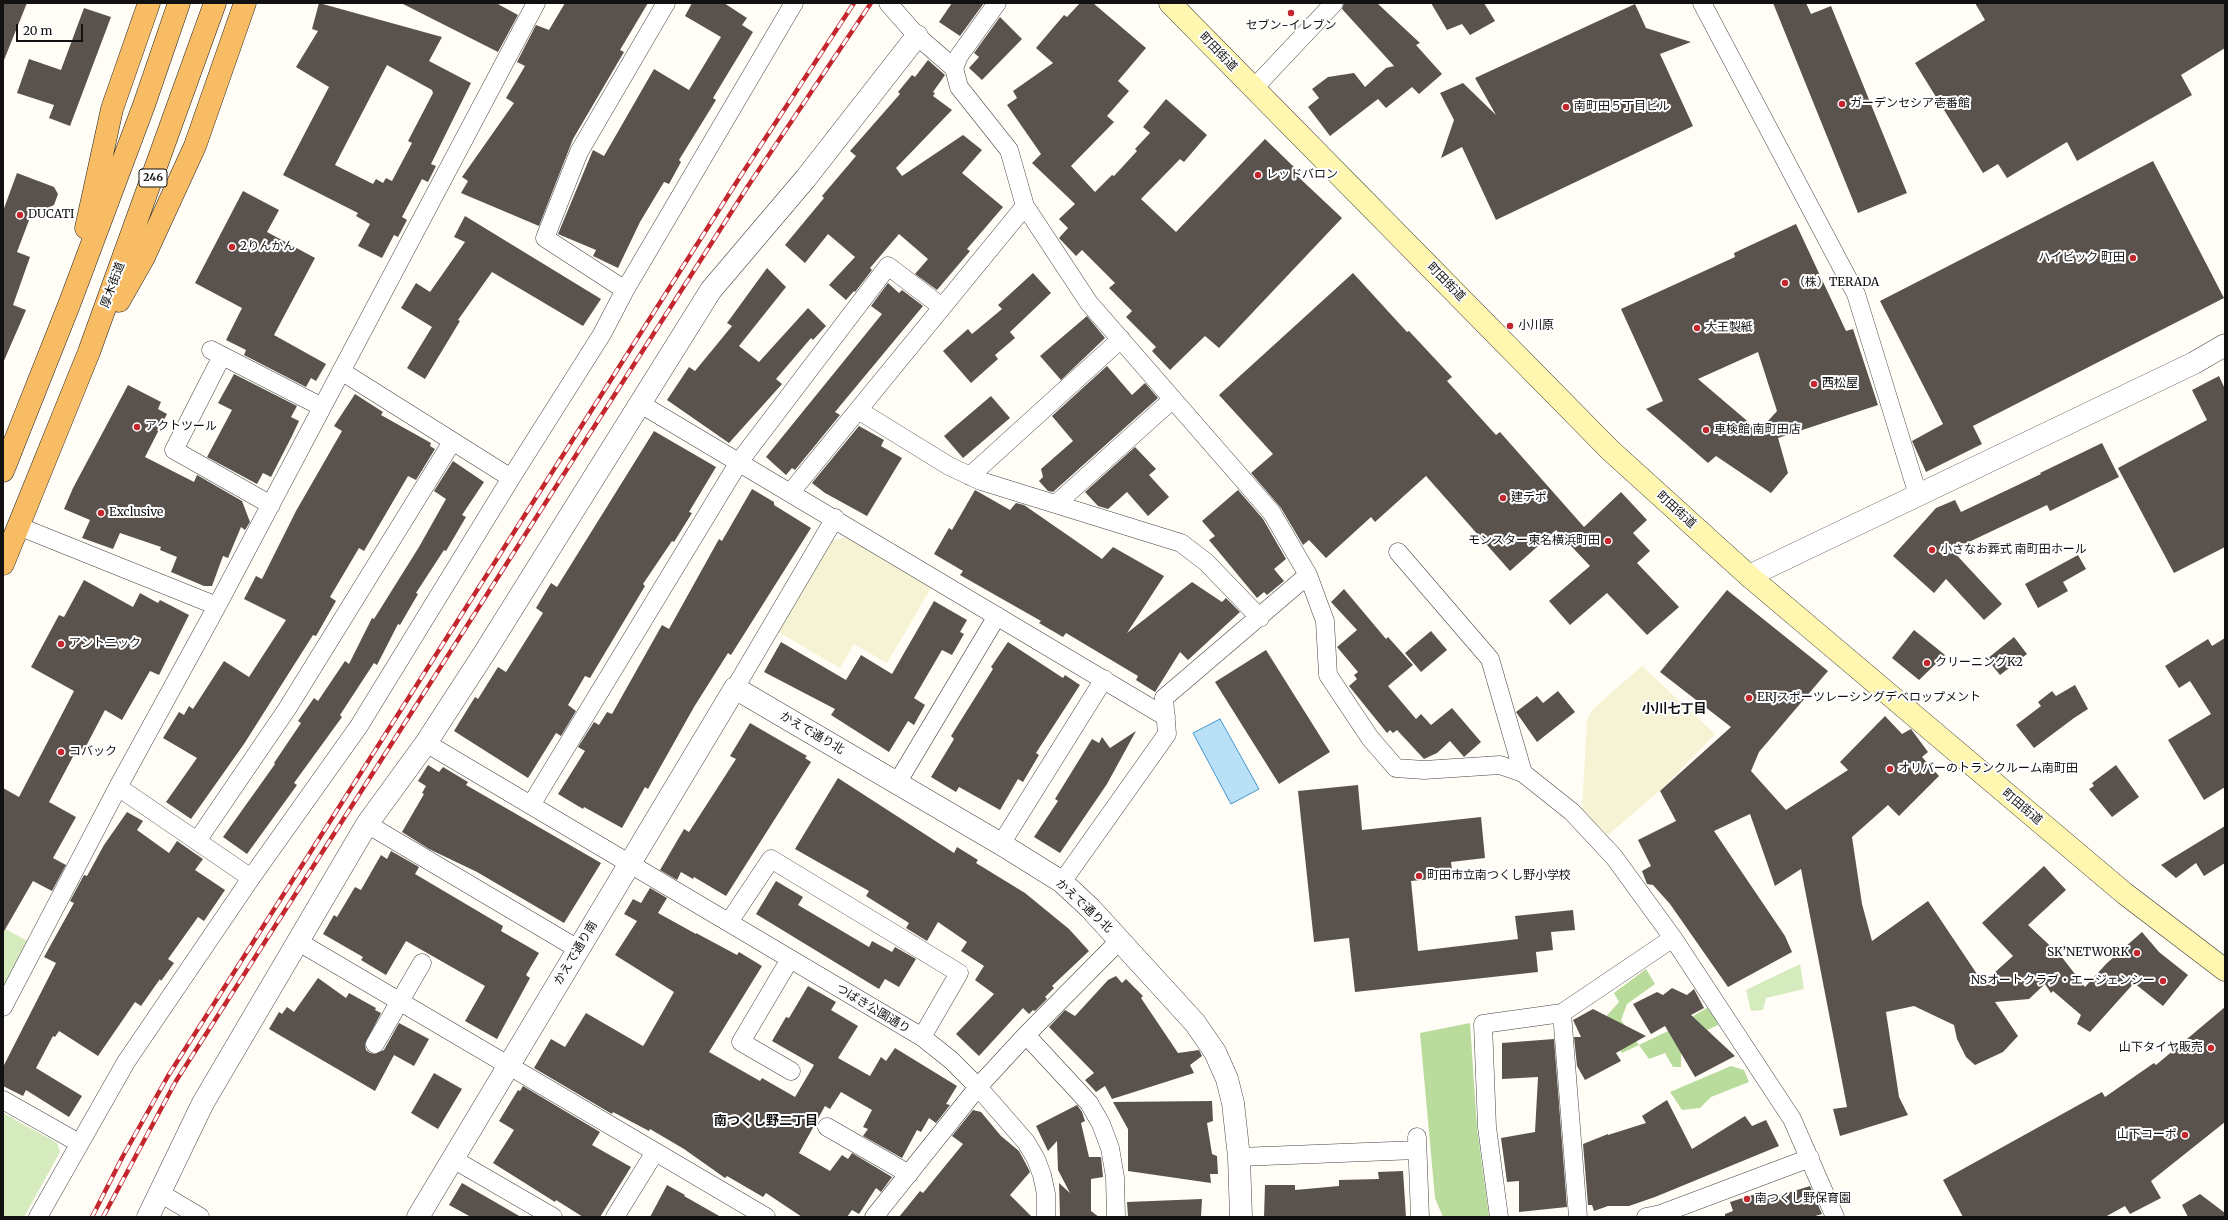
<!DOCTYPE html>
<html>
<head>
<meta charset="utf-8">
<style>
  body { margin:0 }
  #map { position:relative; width:2228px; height:1220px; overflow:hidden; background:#fffdf5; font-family:Merriweather,serif }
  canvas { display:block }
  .frame { position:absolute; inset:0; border:4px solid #111; pointer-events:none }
  .scale { position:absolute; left:16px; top:24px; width:67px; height:18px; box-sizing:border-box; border:2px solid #111; border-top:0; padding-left:5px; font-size:12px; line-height:14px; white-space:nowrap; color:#111; -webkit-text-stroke:3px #fff; paint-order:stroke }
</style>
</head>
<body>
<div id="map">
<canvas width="2228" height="1220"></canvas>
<div class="frame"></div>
<div class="scale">20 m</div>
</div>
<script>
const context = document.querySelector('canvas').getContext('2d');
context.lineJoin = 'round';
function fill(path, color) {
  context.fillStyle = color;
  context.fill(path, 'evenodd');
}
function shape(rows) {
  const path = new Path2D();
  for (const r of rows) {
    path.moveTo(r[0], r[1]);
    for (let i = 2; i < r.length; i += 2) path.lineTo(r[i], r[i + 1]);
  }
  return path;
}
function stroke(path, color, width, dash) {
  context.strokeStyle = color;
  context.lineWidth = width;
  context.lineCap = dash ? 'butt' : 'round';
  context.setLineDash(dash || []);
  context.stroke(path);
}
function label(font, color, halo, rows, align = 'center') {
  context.font = font + ' Merriweather,"Noto Sans JP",serif';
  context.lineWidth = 4;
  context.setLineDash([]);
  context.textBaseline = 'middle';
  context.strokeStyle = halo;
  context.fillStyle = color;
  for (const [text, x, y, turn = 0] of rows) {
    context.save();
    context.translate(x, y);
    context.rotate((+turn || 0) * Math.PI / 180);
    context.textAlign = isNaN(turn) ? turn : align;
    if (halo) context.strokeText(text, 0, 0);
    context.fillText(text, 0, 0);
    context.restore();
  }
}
fill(shape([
  [846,537,931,588,887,663,854,644,840,668,778,632,833,540],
  [1642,666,1715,734,1663,788,1608,835,1582,809,1587,720,1593,709]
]), '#f6f3d4');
fill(shape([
  [3,928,28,941,3,988],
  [1800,964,1804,989,1766,998,1763,1010,1751,1011,1746,990],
  [3,1113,57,1143,60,1152,24,1217,3,1217]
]), '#d5ebbd');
fill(shape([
  [1646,969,1655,984,1627,1004,1621,1020,1639,1045,1668,1031,1710,1006,1718,1025,1681,1042,1681,1067,1673,1067,1665,1053,1649,1059,1639,1045,1622,1053,1603,1020,1619,1002,1614,993],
  [1470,1023,1477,1128,1489,1217,1443,1217,1435,1198,1420,1033],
  [1731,1066,1744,1070,1749,1082,1711,1097,1700,1108,1682,1110,1670,1092]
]), '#b9dc9c');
const water = shape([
  [1220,719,1259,789,1231,804,1193,733,1220,719]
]);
fill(water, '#b9e0f7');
stroke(water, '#3f96cf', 1);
fill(shape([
  [3,3,27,3,4,60,3,60],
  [319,3,442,37,429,61,471,83,431,164,436,166,428,182,422,179,402,217,407,220,398,237,394,235,382,258,358,246,370,224,356,216,358,213,283,175,329,87,296,67,318,31,312,29],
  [387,65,432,90,433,93,408,141,412,143,392,181,386,178,383,183,376,179,373,184,335,165],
  [401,3,496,3,518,15,498,52],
  [565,3,648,3,620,50,624,52,573,139,539,226,461,193,468,181,462,177,514,103,506,98,525,66,517,62,536,25,549,30],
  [692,3,724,3,747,18,742,25,753,32,713,98,716,100,679,160,681,162,669,184,664,182,640,222,618,268,593,256,596,250,558,234,593,150,604,156,654,69,689,90,721,37,685,16],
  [952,3,984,3,960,36,939,22],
  [1080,3,1093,3,1146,48,1118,81,1129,91,1107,116,1114,122,1071,166,1095,192,1112,175,1114,176,1137,151,1135,149,1150,133,1143,127,1166,99,1207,135,1184,162,1180,159,1141,199,1176,232,1265,139,1295,168,1292,171,1342,218,1219,348,1205,336,1170,370,1152,351,1156,347,1126,317,1132,311,1109,288,1115,283,1082,250,1076,256,1059,238,1068,228,1059,219,1075,204,1032,163,1041,154,1007,105,1017,98,1013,91,1053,63,1036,48,1064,15,1067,17],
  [1344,3,1377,3,1420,43,1416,45,1442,74,1419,94,1412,87,1386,108,1378,99,1330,136,1308,107,1319,98,1312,89,1328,77,1354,73,1365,87,1386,68,1394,66,1342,9],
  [1431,3,1484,3,1495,21,1470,35,1462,24,1447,30],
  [1773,3,1806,3,1811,14,1831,6,1907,193,1858,213],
  [1975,3,2225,3,2225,48,2181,75,2192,95,2077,161,2067,142,2007,178,1998,164,1983,173,1915,63,1985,20],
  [1635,4,1646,28,1691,42,1660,54,1693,126,1496,220,1462,147,1441,158,1454,120,1440,93,1463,83,1496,115,1475,78],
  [84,8,111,17,70,126,49,118,54,105,17,93,29,59,61,70],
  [1000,17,1022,39,982,80,969,68,979,57,974,53],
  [928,60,945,75,933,92,935,93,933,96,952,110,896,168,902,176,963,135,982,150,962,173,1003,207,967,249,970,251,937,290,915,274,928,259,899,234,870,268,872,270,855,292,854,291,846,300,829,285,855,257,828,234,805,263,785,245,824,198,822,196,856,156,850,151,900,94,898,92,912,75,915,77],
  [2153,161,2224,298,1973,426,1982,444,1926,472,1912,441,1943,424,1880,301],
  [17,173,54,187,58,194,54,205,31,215,17,252,30,257,13,305,26,310,3,363,3,211],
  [243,191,279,210,267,232,315,258,274,335,326,364,316,381,311,378,306,387,244,355,246,350,226,340,242,308,195,283],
  [465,216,601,299,583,326,492,272,458,320,460,321,425,379,407,368,432,327,401,308,416,283,430,292,465,242,454,237],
  [1796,224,1846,331,1853,329,1878,405,1778,438,1788,473,1771,493,1716,456,1708,463,1646,409,1663,401,1621,309,1735,257,1734,253],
  [1758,352,1777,411,1759,431,1698,379],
  [767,268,786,287,739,346,759,362,808,308,826,326,813,340,811,338,776,379,782,384,729,443,667,400,689,367,695,371,732,326,727,323],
  [1033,273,1051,293,1010,332,1015,338,995,355,998,359,971,383,943,351,968,329,972,334,1002,309,998,305],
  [1353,273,1407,332,1409,331,1452,377,1447,381,1496,435,1500,432,1584,527,1621,492,1647,520,1633,533,1650,551,1637,563,1679,607,1647,635,1607,593,1570,625,1549,601,1590,566,1556,530,1510,571,1426,476,1375,522,1371,517,1326,558,1309,540,1303,545,1281,508,1251,473,1273,454,1219,395],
  [888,283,899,293,902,290,923,306,835,412,840,415,795,470,792,468,786,475,766,457,882,314,871,306],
  [1087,316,1105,338,1061,380,1040,356],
  [1107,366,1132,395,1145,383,1158,398,1053,492,1048,491,1039,481,1043,477,1041,469,1073,441,1052,416],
  [234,374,297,406,291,417,299,421,292,436,271,477,263,473,257,484,207,457,232,410,218,403],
  [2219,376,2225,389,2225,547,2174,573,2118,468,2207,420,2192,390],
  [128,385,161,402,158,409,167,414,145,457,194,482,197,475,242,501,250,522,245,530,241,527,228,558,223,556,212,586,204,586,171,572,177,557,160,550,161,547,120,533,113,549,82,538,90,520,64,509,73,488],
  [355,394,383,412,381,415,431,443,430,446,435,449,416,480,408,476,364,551,359,548,330,597,336,601,316,636,313,635,244,744,191,819,166,802,197,758,163,738,179,712,184,715,189,706,193,709,224,661,249,677,286,620,244,599,256,576,262,579,296,511,342,431,334,426],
  [991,396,1010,418,963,458,944,436],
  [859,426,884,440,881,446,902,458,867,516,825,493,812,483],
  [654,431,716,467,689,512,692,513,674,542,672,541,643,584,645,586,590,678,585,676,568,705,576,711,561,736,556,733,528,778,454,731,475,697,478,699,498,667,506,672,543,613,536,608,551,583,557,587],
  [2102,443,2119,477,2050,511,2047,505,1952,550,2002,604,1984,620,1946,579,1934,593,1893,556,1936,508,1955,500,1961,512,2041,474,2040,473],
  [1135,447,1156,469,1149,475,1169,497,1148,516,1127,492,1108,509,1098,506,1085,492],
  [453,461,484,482,462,515,466,517,446,551,444,550,416,593,418,594,400,625,398,624,377,665,374,663,340,715,342,717,294,783,297,785,247,854,223,837,275,764,274,763,301,723,298,721,314,698,318,701,345,661,349,664,372,618,374,619,419,547,446,499,434,491],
  [752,489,774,502,774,505,811,528,731,655,728,653,694,707,648,789,645,787,622,828,584,807,583,809,558,794,585,751,578,747,594,722,599,725,607,712,612,714,662,625,669,629,719,539,722,541],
  [975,490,1010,510,1016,503,1024,505,1102,559,1113,547,1164,576,1127,633,1192,582,1222,602,1226,598,1240,612,1188,660,1180,652,1155,692,1136,680,1138,676,1066,633,1063,637,1039,623,1041,621,960,575,963,571,934,554,949,528,952,530],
  [1238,490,1263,519,1286,559,1274,569,1284,581,1267,595,1264,592,1257,598,1209,540,1215,536,1202,521],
  [2078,555,2086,569,2063,582,2068,591,2038,608,2025,584],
  [84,580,133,607,140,593,158,603,160,600,189,615,159,675,150,671,122,720,105,710,84,750,78,747,49,802,76,817,53,858,66,865,52,891,33,881,3,933,3,788,19,797,74,691,31,667,59,615,64,617],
  [1344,589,1386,639,1388,637,1413,665,1388,686,1416,719,1421,714,1431,725,1452,708,1481,742,1464,757,1450,741,1437,753,1424,759,1397,730,1393,733,1390,730,1387,733,1349,686,1357,679,1354,675,1358,672,1337,647,1357,630,1331,602],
  [1727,590,1828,671,1759,752,1751,771,1786,810,1848,770,1840,762,1885,716,1902,734,1911,729,1928,752,1922,757,1939,776,1899,816,1888,805,1852,837,1862,904,1872,941,1928,901,1983,983,2013,956,1982,923,2044,866,2066,890,2028,925,2061,956,2085,987,2107,963,2142,932,2159,952,2188,975,2163,1006,2134,983,2090,1032,2077,1024,2081,1015,2053,991,2051,993,2045,984,2029,999,1995,1002,2018,1036,2003,1052,1975,1065,1966,1057,1957,1039,1954,1025,1914,1006,1886,1012,1899,1097,1908,1115,1840,1136,1833,1109,1847,1107,1801,869,1775,886,1750,814,1714,831,1785,936,1792,952,1728,987,1670,904,1653,885,1647,884,1642,871,1651,866,1638,840,1676,821,1660,791,1731,727,1660,672],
  [934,601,967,620,960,632,964,634,952,655,942,650,914,698,925,705,914,725,908,721,889,752,831,715,835,709,764,672,781,642,846,680,861,655,892,674],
  [1914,630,1945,655,1919,680,1892,658],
  [1431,631,1447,650,1421,672,1405,653],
  [2014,637,2027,654,2000,675,1987,659],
  [2225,638,2225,787,2204,800,2168,740,2211,714,2190,681,2179,688,2165,666,2208,639,2212,646],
  [1008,642,1063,678,1065,675,1080,685,1036,753,1039,755,1023,782,1018,779,1000,810,959,787,956,792,931,777,954,739,951,736,993,669,991,667],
  [1266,650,1330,752,1279,784,1215,682],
  [2075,685,2088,709,2074,718,2034,748,2016,725,2041,706,2038,702,2052,691,2056,696],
  [1558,691,1575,712,1537,742,1516,712,1537,696,1543,703],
  [750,723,807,756,805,758,811,762,726,896,694,877,693,879,681,872,677,880,660,870,684,829,689,832,736,759,730,756],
  [1136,731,1107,784,1060,853,1034,837,1058,801,1055,799,1092,739,1099,743,1102,737,1110,748],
  [428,765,439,772,443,767,468,782,466,785,601,863,564,923,477,872,429,849,402,832,424,794,422,793,426,786,418,781],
  [2116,765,2139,797,2112,817,2089,789,2094,786,2092,783],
  [838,778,954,853,957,847,978,860,976,863,1025,893,1069,929,1089,951,1052,986,1054,988,1045,997,1047,999,1035,1011,1033,1010,1029,1014,1023,1008,979,1056,956,1034,994,994,975,980,984,966,961,951,967,942,938,922,927,941,906,928,909,923,866,896,869,891,795,849],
  [1358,785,1362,830,1481,817,1485,858,1451,862,1453,877,1411,881,1418,951,1518,939,1515,916,1573,910,1575,930,1551,932,1553,950,1536,952,1538,972,1355,992,1349,938,1314,942,1298,791],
  [127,812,143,821,137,830,169,853,177,841,203,859,195,870,225,890,204,921,198,917,168,959,174,963,161,981,160,979,141,1006,135,1002,98,1056,59,1031,55,1037,53,1036,36,1068,82,1096,69,1117,26,1090,23,1096,3,1086,3,1067,56,963,44,957,74,903,70,901,84,875,87,876,104,845],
  [2225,826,2225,863,2204,876,2196,863,2176,878,2161,865],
  [391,851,419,867,415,874,503,926,501,931,539,953,526,975,530,978,497,1039,465,1021,485,986,406,941,386,975,361,960,363,957,323,934,334,915,337,917,355,887,361,890,381,855,387,859],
  [776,881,803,897,798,905,869,947,872,941,892,952,895,947,916,959,899,987,885,979,879,989,756,914],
  [650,888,667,898,658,913,696,934,696,933,737,955,739,952,762,966,709,1052,760,1081,762,1078,795,1097,814,1065,772,1041,786,1017,789,1018,808,986,836,1002,831,1010,858,1026,838,1058,870,1076,881,1057,886,1061,895,1048,957,1086,946,1104,950,1105,936,1123,929,1118,921,1132,917,1130,902,1158,863,1136,868,1129,863,1127,872,1110,841,1092,830,1109,825,1106,799,1153,830,1171,842,1155,848,1159,852,1153,892,1177,881,1192,876,1188,859,1214,852,1210,847,1217,802,1217,766,1193,763,1197,727,1176,725,1178,684,1149,650,1129,649,1131,613,1112,612,1114,534,1068,551,1039,565,1047,586,1013,643,1046,645,1043,674,992,615,955,637,921,624,914,633,899,641,903],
  [1116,976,1122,983,1126,979,1143,996,1141,998,1178,1053,1199,1050,1202,1056,1190,1065,1194,1073,1112,1099,1105,1086,1096,1092,1085,1080,1094,1073,1049,1027,1065,1010,1075,1016,1108,980],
  [318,978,346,998,349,993,376,1008,375,1010,381,1013,365,1044,366,1050,370,1053,375,1054,384,1050,399,1023,429,1039,414,1066,394,1055,375,1091,269,1029,279,1012,282,1014,287,1007,294,1012],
  [1672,988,1687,995,1694,989,1704,1008,1691,1015,1735,1056,1695,1077,1665,1026,1651,1034,1633,1004,1657,992,1663,995],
  [2225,1007,2225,1122,2151,1181,2161,1198,2130,1214,2125,1206,2105,1217,1963,1217,1943,1180,2102,1092,2105,1097,2154,1063,2156,1065],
  [1593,1009,1646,1036,1616,1053,1621,1061,1585,1080,1577,1066,1574,1037,1581,1037,1573,1020],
  [1554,1039,1567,1207,1519,1212,1519,1181,1507,1182,1501,1138,1535,1132,1538,1077,1502,1079,1502,1043],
  [434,1073,462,1089,438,1129,411,1113],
  [523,1086,600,1132,592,1145,631,1167,600,1217,583,1217,556,1200,555,1202,493,1163,514,1130,499,1121,518,1090,520,1091],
  [1667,1100,1692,1149,1745,1116,1752,1126,1766,1120,1779,1146,1655,1197,1629,1206,1608,1206,1594,1211,1592,1205,1588,1205,1583,1144,1608,1134,1608,1135,1646,1123,1642,1116],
  [1212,1101,1213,1121,1207,1123,1212,1154,1217,1156,1218,1174,1210,1174,1211,1183,1128,1171,1128,1129,1113,1102],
  [1077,1105,1082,1112,1085,1121,1081,1123,1089,1157,1101,1157,1103,1177,1091,1179,1091,1211,1099,1217,1060,1217,1059,1183,1070,1193,1058,1170,1057,1141,1048,1151,1036,1126],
  [973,1110,981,1112,1001,1136,1019,1151,1026,1164,1030,1172,1010,1195,1032,1217,899,1217,920,1191,923,1193,963,1144,952,1136],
  [1403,1171,1406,1217,1264,1217,1265,1185,1295,1185,1295,1190,1339,1186,1339,1180,1379,1179,1378,1172],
  [462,1183,521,1217,471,1217,449,1205],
  [667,1185,685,1195,684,1196,721,1217,650,1217],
  [1810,1186,1822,1214,1812,1217,1725,1217,1725,1214,1733,1211,1730,1202,1762,1192,1765,1200],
  [2200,1194,2225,1213,2225,1217,2188,1217,2182,1205],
  [1202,1199,1201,1217,1128,1217,1127,1202]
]), '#5a524d');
const minor = shape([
  [888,3,917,36,954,68],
  [997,3,959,56,954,68,959,87,1009,150,1025,206,1089,303,1272,513,1308,575,1325,621,1328,675,1370,738,1396,768,1424,770,1500,765,1523,773,1572,812,1614,857,1673,938,1792,1119,1835,1217],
  [1702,3,1856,294,1918,495],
  [1254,88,1334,3],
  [625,290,545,238,579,152,666,3],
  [211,350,322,407],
  [222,356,174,450,271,505],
  [341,371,511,478],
  [639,403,1166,717],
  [858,410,949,466,981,481,1181,543,1206,562,1260,618],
  [970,476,1121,339],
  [791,492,1025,206],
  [1056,504,1173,399],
  [18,526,217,606],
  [1398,552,1490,659,1523,773],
  [735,688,835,518],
  [426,743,922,1037,951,1060,978,1087,1026,1142,1036,1159,1042,1175,1046,1194,1046,1217],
  [897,783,997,616],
  [118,787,251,878],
  [531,805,739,462,888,266,942,307],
  [367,824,578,949],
  [197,841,287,709,452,442],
  [1001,844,1104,679],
  [1062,882,1167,734,1164,698,1308,575],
  [729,922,771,859,959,973,922,1037],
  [297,941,766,1217],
  [790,959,741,1042,791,1071],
  [3,1007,118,787,217,606,536,3],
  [1562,1013,1578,1217],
  [1026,1035,1089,1103,1101,1124,1110,1148,1115,1177,1116,1217],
  [375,1044,422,963],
  [3,1100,79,1143],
  [827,1127,909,1174],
  [1417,1137,1420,1217],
  [1239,1157,1417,1150],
  [453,1159,553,1217],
  [160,1193,200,1217],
  [38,1217,126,1062,251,878,359,726,511,478,602,334,625,290,794,3],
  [615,1217,655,1152],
  [874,1217,978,1087,1026,1035,1120,940],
  [1499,1217,1487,1127,1483,1024,1562,1013,1673,938],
  [1646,1217,1661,1214,1810,1158]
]);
const tertiary = shape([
  [1749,576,2194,363,2225,345],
  [148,1217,203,1103,367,824,426,743,485,652,711,290,806,178,917,36],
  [418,1217,735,688,1001,844,1062,882,1090,908,1195,1023,1215,1052,1227,1079,1233,1103,1239,1157,1241,1217]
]);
const secondary = shape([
  [1170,3,1610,450,1749,576,2124,893,2225,970]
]);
const trunk = shape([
  [86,228,112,109,149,3],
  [119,301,144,257,195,146,245,3],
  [3,471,69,305,144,105,179,3],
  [3,564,89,352,215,3]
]);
stroke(minor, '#444', 19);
stroke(tertiary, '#444', 23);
stroke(secondary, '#333', 23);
stroke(trunk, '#222', 23);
stroke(minor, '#fff', 18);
stroke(tertiary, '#fff', 22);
stroke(secondary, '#fff6b0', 22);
stroke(trunk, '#f7bc64', 22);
const rail = shape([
  [92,1217,123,1156,168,1076,738,180,854,3],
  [103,1217,176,1081,748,186,871,3]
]);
stroke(rail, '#c4262e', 4.5);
stroke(rail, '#fff', 3, [9]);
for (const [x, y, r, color] of [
  [1291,13,4,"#c4262e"],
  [1842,104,4,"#c4262e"],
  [1566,107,4,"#c4262e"],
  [1258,175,4,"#c4262e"],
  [20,215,4,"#c4262e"],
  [232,247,4,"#c4262e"],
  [2133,258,4,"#c4262e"],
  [1785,283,4,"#c4262e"],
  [1510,326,4,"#c4262e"],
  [1697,328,4,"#c4262e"],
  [1814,384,4,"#c4262e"],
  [137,427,4,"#c4262e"],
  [1706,430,4,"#c4262e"],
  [1503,498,4,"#c4262e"],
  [101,513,4,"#c4262e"],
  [1608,541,4,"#c4262e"],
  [1932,550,4,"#c4262e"],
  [61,644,4,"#c4262e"],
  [1927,663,4,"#c4262e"],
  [1749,698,4,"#c4262e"],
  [61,752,4,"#c4262e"],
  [1890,769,4,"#c4262e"],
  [1419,876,4,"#c4262e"],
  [2137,953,4,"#c4262e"],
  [2163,981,4,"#c4262e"],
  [2211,1048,4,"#c4262e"],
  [2185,1135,4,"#c4262e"],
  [1747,1199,4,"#c4262e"]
]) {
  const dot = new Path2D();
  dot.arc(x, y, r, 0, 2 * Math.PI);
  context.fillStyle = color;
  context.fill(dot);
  stroke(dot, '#fff', 1.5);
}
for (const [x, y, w] of [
  [153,178,28]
]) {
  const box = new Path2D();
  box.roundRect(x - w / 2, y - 9, w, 18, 3);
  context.fillStyle = '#fff';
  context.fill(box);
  stroke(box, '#111', 1);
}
label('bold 11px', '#111', null, [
  ["246",153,178]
]);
label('12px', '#111', '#fff', [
  ["セブン-イレブン",1291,26,"center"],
  ["ガーデンセシア壱番館",1850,104],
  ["南町田５丁目ビル",1574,107],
  ["レッドバロン",1266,175],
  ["DUCATI",28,215],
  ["2りんかん",240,247],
  ["ハイビック 町田",2125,258,"right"],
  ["（株）TERADA",1793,283],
  ["小川原",1518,326],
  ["大王製紙",1705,328],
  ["西松屋",1822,384],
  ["アクトツール",145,427],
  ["車検館 南町田店",1714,430],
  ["建デポ",1511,498],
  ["Exclusive",109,513],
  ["モンスター東名横浜町田",1600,541,"right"],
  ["小さなお葬式 南町田ホール",1940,550],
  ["アントニック",69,644],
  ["クリーニングK2",1935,663],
  ["ERJスポーツレーシングデベロップメント",1757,698],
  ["コバック",69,752],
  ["オリバーのトランクルーム南町田",1898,769],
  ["町田市立南つくし野小学校",1427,876],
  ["SK’NETWORK",2129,953,"right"],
  ["NSオートクラブ・エージェンシー",2155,981,"right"],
  ["山下タイヤ販売",2203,1048,"right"],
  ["山下コーポ",2177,1135,"right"],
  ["南つくし野保育園",1755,1199]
], 'left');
label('12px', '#111', '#fff', [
  ["町田街道",1218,52,46],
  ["町田街道",1446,282,45],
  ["厚木街道",113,285,-70],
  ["町田街道",1676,510,42],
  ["かえで通り北",812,733,30],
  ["町田街道",2022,807,40],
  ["かえで通り北",1084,906,43],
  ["かえで通り南",576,953,-59],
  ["つばき公園通り",873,1009,31]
]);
label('bold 13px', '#111', '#fff', [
  ["小川七丁目",1674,709],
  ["南つくし野二丁目",766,1121]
]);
</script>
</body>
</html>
